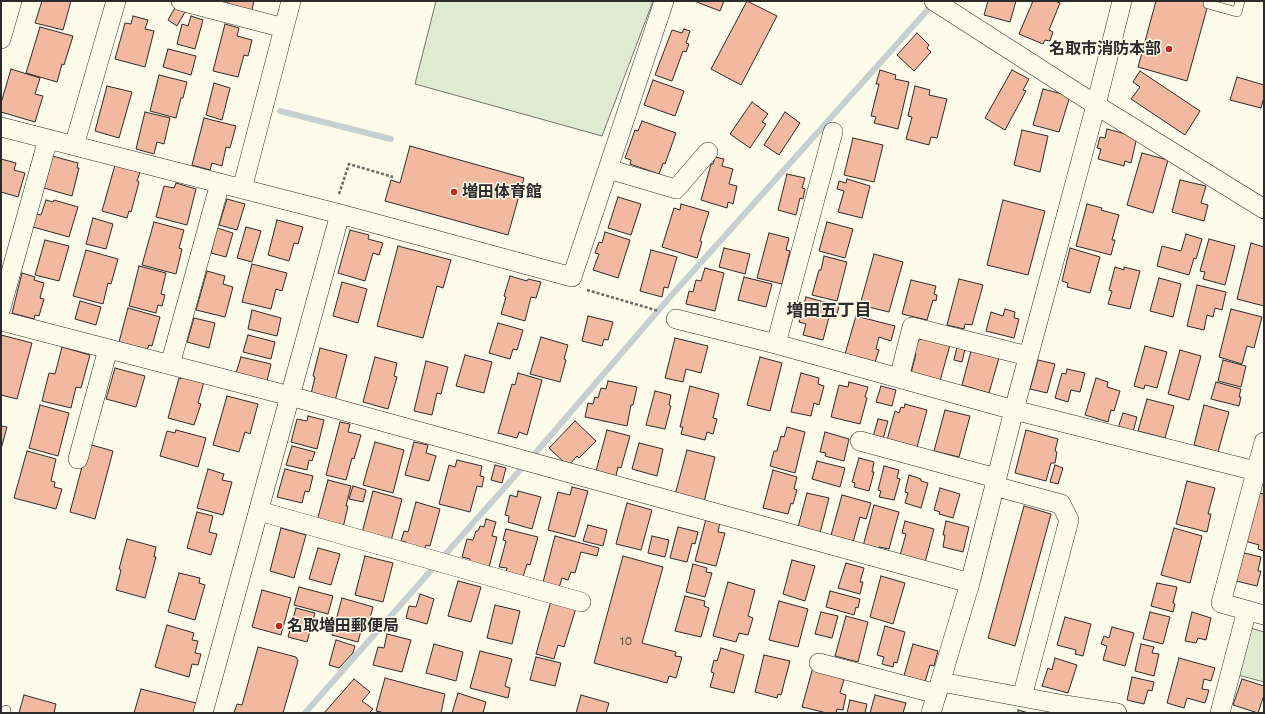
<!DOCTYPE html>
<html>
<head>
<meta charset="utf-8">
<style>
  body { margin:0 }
  #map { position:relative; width:1265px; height:714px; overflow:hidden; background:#fdfbea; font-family:"Alegreya Sans",sans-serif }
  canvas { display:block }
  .frame { position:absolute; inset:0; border:2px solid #2b2b2b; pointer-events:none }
</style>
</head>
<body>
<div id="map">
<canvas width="1265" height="714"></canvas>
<div class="frame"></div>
</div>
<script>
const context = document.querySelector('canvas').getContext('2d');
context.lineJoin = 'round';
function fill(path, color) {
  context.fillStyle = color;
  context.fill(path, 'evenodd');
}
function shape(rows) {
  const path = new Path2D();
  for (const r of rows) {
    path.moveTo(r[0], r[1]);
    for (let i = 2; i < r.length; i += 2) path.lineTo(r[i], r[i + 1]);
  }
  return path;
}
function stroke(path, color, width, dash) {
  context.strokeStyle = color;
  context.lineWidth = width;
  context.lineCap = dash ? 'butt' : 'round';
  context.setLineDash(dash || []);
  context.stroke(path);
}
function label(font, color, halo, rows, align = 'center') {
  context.font = font + ' "Alegreya Sans","Noto Sans JP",sans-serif';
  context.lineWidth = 3;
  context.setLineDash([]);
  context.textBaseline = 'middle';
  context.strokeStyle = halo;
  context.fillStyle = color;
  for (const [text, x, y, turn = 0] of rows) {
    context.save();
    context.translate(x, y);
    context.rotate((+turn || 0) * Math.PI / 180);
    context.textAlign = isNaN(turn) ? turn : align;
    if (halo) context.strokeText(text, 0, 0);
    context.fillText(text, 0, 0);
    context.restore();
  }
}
const green = shape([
  [436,1,653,1,602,136,415,84,436,1],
  [1247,627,1264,632,1264,682,1234,674,1247,627]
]);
fill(green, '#deebd1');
stroke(green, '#74746e', 1);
stroke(shape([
  [280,111,391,139],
  [532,457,670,297,932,5],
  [443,557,522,468],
  [305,713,435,566]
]), '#c7d0d0', 6);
const building = shape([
  [42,1,71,1,63,30,35,23,42,1],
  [228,1,254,1,251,14,226,8,228,1],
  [694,1,724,1,720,11,694,1],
  [747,1,777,16,741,85,711,69,747,1],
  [988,1,1016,1,1010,22,984,15,988,1],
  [1033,1,1055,1,1060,3,1049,30,1053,32,1050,41,1045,40,1043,44,1019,34,1033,1],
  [1156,1,1209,1,1187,81,1138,67,1156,1],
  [176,6,185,12,177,26,168,20,176,6],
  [133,16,148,20,145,29,154,31,145,67,115,59,125,23,131,24,133,16],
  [191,16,203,20,195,49,177,44,182,24,188,26,191,16],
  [225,24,239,28,237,36,252,40,248,56,244,55,238,77,213,71,225,24],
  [40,27,73,36,64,65,62,64,57,82,26,73,40,27],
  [684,29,690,31,686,43,689,44,686,52,683,51,672,81,655,75,672,30,682,33,684,29],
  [917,33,929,45,927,48,931,52,914,71,897,55,917,33],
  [168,49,196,56,191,75,163,67,168,49],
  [11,69,40,78,35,94,43,96,35,122,1,112,1,103,11,69],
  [880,70,896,75,895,79,909,82,898,129,874,123,876,117,871,116,879,84,876,84,880,70],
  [1012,70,1029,79,1023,90,1026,91,1005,130,985,118,1012,70],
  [1140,71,1200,111,1185,135,1131,99,1140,87,1133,82,1140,71],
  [159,75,187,82,183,98,181,98,176,118,150,111,159,75],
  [1237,77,1264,85,1264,97,1261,108,1230,100,1237,77],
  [653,80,684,91,675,116,644,105,653,80],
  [214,83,230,88,222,120,206,115,214,83],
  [107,86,132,92,119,138,95,131,107,86],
  [915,86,930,90,929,95,947,99,937,138,931,137,929,145,906,139,912,117,908,116,915,86],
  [1043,89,1070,96,1059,132,1033,125,1043,89],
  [752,102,768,114,762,122,766,124,750,148,730,134,752,102],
  [145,112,170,118,164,144,157,142,154,154,136,149,145,112],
  [785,112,800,123,779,155,764,145,785,112],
  [204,118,236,126,230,148,226,147,222,166,212,163,210,170,192,165,204,118],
  [642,121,676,133,665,164,663,163,659,174,630,164,631,160,625,158,635,130,638,131,642,121],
  [1107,129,1137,137,1131,163,1125,161,1124,166,1098,159,1101,149,1097,148,1100,137,1105,138,1107,129],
  [1022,130,1048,136,1040,172,1014,165,1022,130],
  [853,138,883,145,874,182,844,175,853,138],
  [410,146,524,178,508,235,385,201,391,180,400,183,410,146],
  [1142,153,1168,160,1153,213,1127,205,1142,153],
  [52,156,78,163,77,168,79,168,72,196,44,188,52,156],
  [715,157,724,159,722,166,733,169,729,184,737,186,733,204,728,202,727,208,701,200,711,164,713,164,715,157],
  [1,159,16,163,14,170,25,173,18,197,1,192,1,159],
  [115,165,140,172,137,181,139,182,131,212,129,211,127,218,102,211,115,165],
  [787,174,805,178,802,188,805,189,803,199,800,198,796,215,778,210,787,174],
  [847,179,870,186,862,218,838,212,844,191,837,189,839,181,846,183,847,179],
  [1180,180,1206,186,1201,203,1208,205,1204,221,1172,212,1180,180],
  [176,183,196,189,187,225,156,217,164,186,174,188,176,183],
  [618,197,641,204,631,235,608,228,618,197],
  [227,199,245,204,237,230,219,225,227,199],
  [46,200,53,202,54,200,78,207,69,237,33,227,36,214,41,215,46,200],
  [1003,200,1045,211,1028,275,987,265,1003,200],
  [681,204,709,212,700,241,702,242,697,258,662,247,674,208,680,210,681,204],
  [1087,204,1102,208,1101,210,1119,215,1112,240,1115,240,1111,255,1076,246,1087,204],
  [93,218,113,224,106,249,86,244,93,218],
  [277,220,303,227,298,244,294,243,289,261,268,255,277,220],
  [154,222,184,230,179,248,182,249,176,274,142,265,154,222],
  [827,222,853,229,845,258,819,251,827,222],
  [246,227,261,231,252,262,237,258,246,227],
  [217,228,233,233,226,257,211,253,217,228],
  [350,230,369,235,368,239,383,243,379,255,373,253,365,281,338,273,350,230],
  [605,232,630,240,618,278,593,270,599,254,595,253,599,242,602,243,605,232],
  [769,233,789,238,786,250,790,251,782,284,757,278,769,233],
  [1186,234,1202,239,1196,259,1194,258,1189,275,1157,266,1162,246,1181,251,1186,234],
  [1209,239,1235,246,1225,285,1203,279,1205,272,1200,271,1209,239],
  [45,240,69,246,59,281,35,275,45,240],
  [1251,243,1264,247,1264,306,1237,299,1251,243],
  [398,246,451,260,443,288,437,286,423,338,377,326,398,246],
  [724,248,750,254,745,274,719,267,724,248],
  [1070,248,1100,257,1090,293,1067,287,1068,283,1062,281,1070,248],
  [86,250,118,259,111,284,108,283,103,304,73,296,86,250],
  [651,250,677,257,668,288,664,287,662,297,640,291,651,250],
  [874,254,903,262,889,312,860,305,874,254],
  [824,256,847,262,837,301,812,295,819,270,821,270,824,256],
  [252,264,287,273,282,291,276,289,271,309,242,302,252,264],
  [139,266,166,273,161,294,165,295,162,306,158,305,156,313,129,306,139,266],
  [1115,267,1124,270,1124,267,1140,271,1130,309,1108,304,1112,291,1109,290,1115,267],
  [705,268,724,273,715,311,686,304,689,291,693,292,696,280,701,281,705,268],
  [207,271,225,276,223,284,233,287,225,317,196,310,207,271],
  [22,273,35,277,34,280,44,283,40,298,44,299,39,316,35,315,34,319,12,313,22,273],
  [510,276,527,281,528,279,541,282,536,298,531,297,525,321,501,314,506,297,504,296,510,276],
  [744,277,772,284,766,307,738,300,744,277],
  [1159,278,1181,284,1173,317,1150,311,1159,278],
  [959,279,983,285,972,325,965,324,964,329,947,325,959,279],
  [911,280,936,286,934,294,937,295,936,301,933,300,927,320,902,314,911,280],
  [342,282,367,289,358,323,333,316,342,282],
  [1197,285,1226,292,1222,310,1215,308,1213,317,1207,315,1204,330,1187,326,1197,285],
  [806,297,839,306,836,318,829,317,823,340,803,335,806,324,799,322,806,297],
  [80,301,101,307,96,325,75,319,80,301],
  [128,308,160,317,152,346,149,345,147,350,119,342,128,308],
  [1005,309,1015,312,1014,318,1019,319,1014,338,986,331,991,312,1003,316,1005,309],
  [1231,309,1262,317,1254,348,1247,346,1242,364,1219,357,1231,309],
  [252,310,281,318,277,336,248,329,252,310],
  [588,316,613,322,608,340,604,339,602,346,582,341,588,316],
  [856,316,895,326,891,341,879,337,876,349,879,350,875,362,845,354,856,316],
  [194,318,215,323,209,348,187,342,194,318],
  [498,323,523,330,517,350,513,349,510,359,489,353,498,323],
  [1,335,32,343,17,399,1,395,1,335],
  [248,335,275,342,271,359,243,352,248,335],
  [541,337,568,345,564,359,566,360,560,382,530,374,541,337],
  [675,338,708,346,701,373,686,369,683,382,665,378,675,338],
  [921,338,950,345,940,381,911,373,916,354,913,353,916,339,920,340,921,338],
  [1145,346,1167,352,1157,388,1145,385,1144,389,1134,386,1145,346],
  [62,347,90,355,81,388,76,387,71,408,42,401,49,373,55,374,62,347],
  [957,347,965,349,962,362,954,360,957,347],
  [320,348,347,355,335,401,311,394,315,377,313,376,320,348],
  [1180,350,1201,356,1189,400,1168,394,1180,350],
  [971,351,999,358,989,393,962,385,971,351],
  [465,355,492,362,484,393,456,386,465,355],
  [241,357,271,364,267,381,236,373,241,357],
  [375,357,397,363,394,376,397,377,388,409,363,402,375,357],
  [760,357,782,363,770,411,747,405,760,357],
  [1038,360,1055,364,1047,393,1030,389,1038,360],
  [1223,360,1246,366,1241,387,1218,381,1223,360],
  [426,361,448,367,441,394,437,393,432,415,414,411,426,361],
  [115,368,145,376,136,407,106,399,115,368],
  [1067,369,1085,373,1080,392,1071,390,1068,402,1055,398,1062,373,1066,374,1067,369],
  [518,373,542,380,527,435,519,432,517,438,498,433,512,384,515,385,518,373],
  [801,373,819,378,818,384,824,386,819,405,814,403,811,416,791,412,801,373],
  [182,376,204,382,198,403,201,404,194,425,168,418,179,378,181,379,182,376],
  [1096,378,1108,382,1107,387,1120,391,1114,411,1111,410,1108,422,1085,415,1096,378],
  [608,381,637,387,633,405,631,405,627,426,585,417,588,403,593,404,595,397,598,398,601,388,606,389,608,381],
  [849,382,868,387,865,397,867,398,860,424,831,417,839,385,848,387,849,382],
  [1216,382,1241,389,1239,397,1241,397,1239,406,1211,399,1216,382],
  [690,386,719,394,713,418,717,419,713,434,707,432,705,440,681,434,683,427,680,427,690,386],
  [881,386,896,390,892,406,876,402,881,386],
  [655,391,671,395,669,405,671,406,665,429,646,425,655,391],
  [227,396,258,404,250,434,245,432,239,452,213,445,227,396],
  [1147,399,1174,406,1165,438,1138,431,1147,399],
  [905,404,927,410,917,447,887,440,895,411,899,413,901,407,904,408,905,404],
  [40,405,69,413,58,456,29,448,40,405],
  [1204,405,1229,412,1218,452,1194,445,1204,405],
  [945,410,970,416,959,457,934,451,945,410],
  [1123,413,1137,417,1133,432,1118,428,1123,413],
  [308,416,324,420,317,449,291,442,297,419,307,421,308,416],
  [878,419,888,421,883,439,873,437,878,419],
  [575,421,596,441,579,458,577,456,568,466,549,448,575,421],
  [340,422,350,424,348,432,361,435,354,459,352,458,346,480,326,475,340,422],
  [1,426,7,427,1,449,1,426],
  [787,427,805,432,795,473,770,466,774,451,777,451,781,436,784,437,787,427],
  [176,430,206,438,198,467,160,456,167,431,175,433,176,430],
  [607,430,630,436,621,468,618,467,616,476,596,471,607,430],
  [1026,430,1058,439,1055,451,1057,452,1055,463,1051,463,1046,481,1015,473,1026,430],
  [825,432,849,439,844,461,825,456,826,453,820,452,825,432],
  [375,442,404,450,393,493,363,485,375,442],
  [414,442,428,445,426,453,436,456,429,481,405,475,414,442],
  [639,443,663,449,657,476,632,469,639,443],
  [88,444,113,451,95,519,70,512,88,444],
  [292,446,315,452,312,461,309,460,307,470,286,465,292,446],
  [687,450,715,457,704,502,675,495,687,450],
  [27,451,56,459,51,481,55,482,54,487,62,489,56,509,14,498,27,451],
  [859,458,874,462,872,472,874,472,869,491,854,487,855,483,852,482,859,458],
  [457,460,482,466,480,476,484,477,482,487,477,486,470,512,439,504,449,465,455,467,457,460],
  [817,461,845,468,840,487,812,479,817,461],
  [495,465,506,468,502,483,491,480,495,465],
  [1055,465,1063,468,1058,484,1050,482,1055,465],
  [884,466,899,470,897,478,900,479,894,500,879,497,881,491,878,490,884,466],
  [208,469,224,474,222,480,232,482,223,515,197,508,208,469],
  [285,469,313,476,309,492,305,491,302,503,277,497,285,469],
  [773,470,797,477,794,489,797,490,793,504,791,503,788,514,763,508,773,470],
  [909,475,921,479,921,481,928,483,921,508,905,503,908,493,905,492,909,475],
  [328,480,351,486,346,506,348,506,343,528,317,521,328,480],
  [1187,481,1215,488,1208,514,1211,514,1207,532,1176,524,1187,481],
  [353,486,366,490,363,502,349,499,353,486],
  [572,487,588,491,575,537,548,530,558,492,570,495,572,487],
  [940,488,960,494,953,518,939,514,940,512,934,510,940,488],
  [373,491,402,499,391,541,362,533,373,491],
  [518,491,541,497,532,529,508,522,509,516,505,515,510,495,517,497,518,491],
  [807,493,829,498,820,533,798,527,807,493],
  [1258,493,1264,494,1264,551,1258,549,1259,545,1245,541,1258,493],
  [842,495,871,503,866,519,860,517,852,546,830,539,842,495],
  [416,502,440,509,430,546,426,545,425,551,404,546,406,542,401,541,404,531,408,532,416,502],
  [627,503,652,510,641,550,616,544,627,503],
  [874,505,899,512,889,549,879,547,878,550,863,546,874,505],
  [1024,506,1051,514,1015,646,988,638,1024,506],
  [197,512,213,516,209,532,217,534,211,555,187,548,197,512],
  [486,519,496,522,492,536,497,537,489,567,469,562,470,559,462,557,467,539,473,540,476,531,478,531,480,526,484,527,486,519],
  [706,519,720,522,718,532,725,533,716,566,695,561,706,519],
  [905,521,934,529,924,566,899,559,906,534,902,533,905,521],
  [946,521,969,527,963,552,943,547,945,535,943,535,946,521],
  [588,525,607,530,603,546,583,541,588,525],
  [678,527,698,532,695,544,692,543,687,562,670,558,678,527],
  [281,528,306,535,294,578,270,571,281,528],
  [1174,528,1202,536,1190,583,1161,575,1174,528],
  [506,529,538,537,530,565,527,564,523,577,506,572,507,568,499,567,506,541,503,540,506,529],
  [555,536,599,548,597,556,581,552,575,573,571,572,568,580,562,578,558,591,542,586,555,536],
  [652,536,669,540,665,557,648,553,652,536],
  [127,539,156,547,154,557,156,557,145,598,116,590,121,570,119,569,127,539],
  [318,548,340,554,331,585,309,579,318,548],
  [1244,553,1261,557,1258,571,1261,571,1257,586,1236,581,1244,553],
  [365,556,393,563,383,602,355,595,365,556],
  [623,556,663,567,642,643,676,652,675,656,682,657,676,678,669,676,667,683,594,663,623,556],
  [792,560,815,566,805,601,783,594,792,560],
  [846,563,864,568,860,582,863,582,860,594,838,588,846,563],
  [693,564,707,568,706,572,712,573,705,597,686,592,693,564],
  [179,573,200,578,199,583,205,585,195,620,168,612,179,573],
  [881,576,905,583,893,624,870,617,881,576],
  [458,581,481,587,471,622,448,616,458,581],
  [728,582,755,590,748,616,753,618,748,635,739,633,736,642,713,636,728,582],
  [1157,583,1177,587,1173,603,1175,604,1173,612,1151,606,1157,583],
  [299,587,333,596,328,614,294,605,299,587],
  [262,590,291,598,281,635,252,627,262,590],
  [830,591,860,599,858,608,856,607,854,615,826,607,830,591],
  [420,594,434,599,427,624,406,618,409,606,416,607,420,594],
  [685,596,705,601,704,606,709,608,701,637,675,631,685,596],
  [342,598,373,607,367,629,362,627,358,642,332,635,342,598],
  [551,601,576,608,564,647,558,645,554,659,536,654,551,601],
  [779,601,808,609,798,647,769,640,779,601],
  [495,605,520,611,512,644,487,638,495,605],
  [296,608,315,613,307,642,288,637,296,608],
  [821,612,838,616,832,638,815,634,821,612],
  [1150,612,1170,617,1163,644,1143,639,1150,612],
  [1192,612,1211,618,1206,640,1198,638,1196,643,1185,641,1192,612],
  [846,616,868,622,858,662,835,656,846,616],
  [1065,617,1091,624,1083,656,1075,654,1076,650,1057,645,1065,617],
  [167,625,194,633,192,640,198,641,195,653,201,654,198,665,192,664,189,677,155,667,167,625],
  [885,626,905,632,897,663,894,662,893,667,882,664,884,657,877,655,885,626],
  [1112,627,1134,633,1125,666,1103,660,1107,646,1101,644,1104,636,1109,638,1112,627],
  [387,634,411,640,402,672,373,665,378,647,384,648,387,634],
  [336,640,355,646,353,653,339,668,329,665,336,640],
  [434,644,463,652,456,681,426,673,434,644],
  [913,644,938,651,934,666,930,665,924,685,903,679,913,644],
  [1141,644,1154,647,1152,653,1159,654,1154,676,1135,671,1141,644],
  [258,647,296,657,298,661,283,713,234,713,237,704,242,705,258,647],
  [721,648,744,655,734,693,710,687,714,673,711,672,714,660,717,661,721,648],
  [480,651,512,659,505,686,510,688,508,698,470,688,480,651],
  [764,655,790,661,781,695,778,694,777,698,755,692,764,655],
  [536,657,561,663,555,686,530,680,536,657],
  [1055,658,1077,665,1068,693,1042,686,1048,668,1052,670,1055,658],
  [1179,658,1215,668,1211,681,1204,679,1202,689,1209,690,1205,703,1187,698,1184,708,1167,703,1179,658],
  [813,667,845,676,840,693,846,695,843,710,837,709,836,713,827,713,802,707,813,667],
  [1132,677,1154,682,1152,691,1148,690,1144,704,1127,700,1132,677],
  [385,678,445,694,441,713,385,713,376,711,385,678],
  [354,679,370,692,362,701,373,709,369,713,324,713,354,679],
  [1242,679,1264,686,1264,695,1258,713,1233,705,1242,679],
  [141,689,196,703,193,713,134,713,141,689],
  [458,693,486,702,483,713,452,713,458,693],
  [24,695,56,704,54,713,19,713,24,695],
  [581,695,609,703,606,713,576,713,581,695],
  [875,695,906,703,903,713,870,713,875,695],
  [850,700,867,704,865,713,847,713,850,700],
  [1018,710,1029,713,1018,713,1018,710]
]);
fill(building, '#f2b8a0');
stroke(building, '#2b2b2b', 1);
const service = shape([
  [1208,4,1237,12,1240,1],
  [5,713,6,710]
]);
const minor = shape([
  [181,1,284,28],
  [934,1,1096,105,1264,209],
  [1,39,12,1],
  [1,127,340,214,572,277,664,1],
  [74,146,116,1],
  [608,169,676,189,708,152],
  [242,189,291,1],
  [1,308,48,139],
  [676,319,776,344,1014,410,1264,473],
  [1,321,290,396,970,583],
  [776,344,833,132],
  [170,365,220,183],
  [899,378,912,327,1028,356],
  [860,441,996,478],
  [1264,442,1221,603,1264,615],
  [78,459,108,349],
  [994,486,1061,504,1069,520,1022,697],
  [259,511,581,602],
  [819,663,937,694],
  [941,682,1065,705,1117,713],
  [203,713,340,214],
  [931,713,970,583,1014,410,1096,105,1122,1],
  [1220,713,1247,610]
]);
stroke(service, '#2b2b2b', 10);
stroke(minor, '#2b2b2b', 20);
stroke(shape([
  [339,194,349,164,393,177],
  [587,290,659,311]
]), '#6a6964', 2.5, [3, 2]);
stroke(service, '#fdfbea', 9);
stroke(minor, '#fdfbea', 19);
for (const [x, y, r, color] of [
  [1169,49,4,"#c62828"],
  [454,192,4,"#c62828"],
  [279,626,4,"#c62828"]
]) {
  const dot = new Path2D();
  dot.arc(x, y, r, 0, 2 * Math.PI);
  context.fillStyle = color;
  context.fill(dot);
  stroke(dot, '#fdfbea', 1.5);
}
label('14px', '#5d4e48', null, [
  ["10",626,641]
]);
label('bold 16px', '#2b2b2b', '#fdfbea', [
  ["名取市消防本部",1161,49,"right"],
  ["増田体育館",462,192],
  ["名取増田郵便局",287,626]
], 'left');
label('bold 17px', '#2b2b2b', '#fdfbea', [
  ["増田五丁目",829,311]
]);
</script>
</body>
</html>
